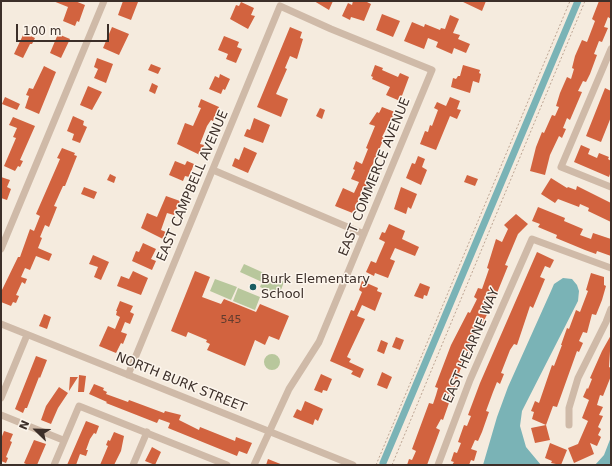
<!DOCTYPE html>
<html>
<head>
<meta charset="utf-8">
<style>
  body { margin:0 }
  #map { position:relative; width:612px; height:466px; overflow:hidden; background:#f5ebde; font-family:"DejaVu Sans",sans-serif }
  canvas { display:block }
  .frame { position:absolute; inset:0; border:2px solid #3c2f29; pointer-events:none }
  .north { position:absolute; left:16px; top:410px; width:40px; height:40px; -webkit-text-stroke:3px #fcf5ec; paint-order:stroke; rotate:293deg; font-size:11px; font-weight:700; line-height:16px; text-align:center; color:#3c2f29 }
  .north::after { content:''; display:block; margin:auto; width:14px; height:18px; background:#3c2f29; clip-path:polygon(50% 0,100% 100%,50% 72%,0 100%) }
  .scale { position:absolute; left:16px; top:24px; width:93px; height:18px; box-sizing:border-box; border:2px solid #3c2f29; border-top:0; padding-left:5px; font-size:12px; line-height:14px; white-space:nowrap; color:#3c2f29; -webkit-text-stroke:3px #fcf5ec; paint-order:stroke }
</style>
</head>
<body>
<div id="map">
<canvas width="612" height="466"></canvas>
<div class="frame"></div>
<div class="north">N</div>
<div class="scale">100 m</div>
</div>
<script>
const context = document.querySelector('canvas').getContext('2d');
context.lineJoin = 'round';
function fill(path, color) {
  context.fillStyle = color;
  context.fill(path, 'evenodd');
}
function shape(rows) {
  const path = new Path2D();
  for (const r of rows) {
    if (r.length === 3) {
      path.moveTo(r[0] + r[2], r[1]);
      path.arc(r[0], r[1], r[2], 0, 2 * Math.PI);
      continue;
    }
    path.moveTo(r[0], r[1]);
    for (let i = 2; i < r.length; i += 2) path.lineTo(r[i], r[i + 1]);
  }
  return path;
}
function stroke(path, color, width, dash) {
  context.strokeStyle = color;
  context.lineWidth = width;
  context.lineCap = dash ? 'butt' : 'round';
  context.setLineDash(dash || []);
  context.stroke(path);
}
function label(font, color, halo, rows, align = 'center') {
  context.font = font + ' "DejaVu Sans",sans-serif';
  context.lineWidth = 3;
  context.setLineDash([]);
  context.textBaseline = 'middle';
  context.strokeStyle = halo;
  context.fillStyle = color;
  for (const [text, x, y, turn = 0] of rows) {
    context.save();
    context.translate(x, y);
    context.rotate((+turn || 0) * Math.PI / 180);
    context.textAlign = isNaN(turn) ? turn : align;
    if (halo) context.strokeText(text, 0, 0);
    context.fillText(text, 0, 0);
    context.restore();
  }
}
fill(shape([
  [244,264,284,282,279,295,260,287,262,282,240,272],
  [215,279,237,287,231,300,210,291],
  [238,288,260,297,255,310,233,301],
  [272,362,8]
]), '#b8c79c');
fill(shape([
  [563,278,572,279,577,285,579,291,578,301,522,411,520,426,526,447,541,465,483,465,497,417,508,387,551,291,554,284],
  [611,437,611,465,595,465,604,455]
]), '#7ab3b6');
stroke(shape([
  [383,463,578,1]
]), '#7ab3b6', 7);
fill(shape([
  [53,1,75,1,85,5,79,22,77,21,75,26,63,21,68,7],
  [123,1,138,2,131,20,118,15],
  [314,1,333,1,329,10],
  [353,1,365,1,371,4,364,21,351,17,350,20,342,16,348,3,352,5],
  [461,1,486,1,482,11],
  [599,1,611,1,611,19,608,17,604,27,608,28,602,42,599,41,594,54,597,55,590,74,586,82,583,81,578,91,582,92,570,120,567,118,563,128,566,129,562,138,559,136,550,155,545,175,530,171,536,147,542,132,544,133,552,115,555,116,559,107,556,106,560,93,567,77,571,79,574,69,572,68,575,56,582,40,587,42,595,21,592,19],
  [241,2,254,8,251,15,255,16,248,29,230,19,236,5,239,6],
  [382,14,400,21,393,37,376,30],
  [450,15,459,19,453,33,460,35,458,39,470,44,466,53,454,48,452,54,436,47,438,42,428,38,424,49,404,41,412,22,424,27,425,24,440,30,441,28,445,29],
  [112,27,129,34,119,55,103,48],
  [290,27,302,32,300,38,303,39,297,59,290,56,285,68,287,69,276,94,288,99,281,117,257,107],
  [24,33,35,38,32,44,30,44,23,58,14,54],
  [58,34,70,39,61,58,50,53],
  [224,36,239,42,237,47,242,49,236,63,226,59,228,54,218,50],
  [97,58,113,64,106,83,94,78,98,69,94,67],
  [151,64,161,68,158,74,148,70],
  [375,65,383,68,382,70,398,77,400,73,409,77,400,101,386,95,390,87,372,79,373,77,371,76],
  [463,65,480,70,479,73,481,74,479,83,473,81,470,93,451,87,453,78,456,79,458,76,460,76],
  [44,66,56,72,39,114,25,108,29,96,26,95,29,88,33,89],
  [220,74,230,79,225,90,223,89,221,94,209,89,215,76,219,78],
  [152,83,158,86,155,94,149,91],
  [88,86,102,92,92,110,80,105],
  [605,88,611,91,611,117,601,142,586,136],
  [5,97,20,104,17,110,2,104],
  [450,97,460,101,457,109,461,110,457,119,450,116,436,150,420,144,425,131,428,132,430,125,432,126,438,110,434,108,437,102,446,106],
  [201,99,219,107,213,121,211,120,207,126,200,144,204,145,200,155,177,144,185,123,193,126,201,108,198,107],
  [382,107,395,112,382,137,384,138,369,173,371,174,365,189,363,188,357,204,359,205,355,214,335,206,343,188,354,193,359,182,351,179,355,170,353,169,356,161,362,164,368,149,366,148,375,126,369,124,377,112,379,113],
  [320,108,325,110,322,119,316,116],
  [73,116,84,121,83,125,87,127,80,143,72,140,74,134,67,131],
  [13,117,35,126,20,160,23,161,20,167,18,166,15,171,4,166,16,138,13,137,17,128,9,125],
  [254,118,270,125,263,143,244,136,247,129,250,130],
  [581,145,590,149,588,154,597,158,599,153,609,157,608,159,611,161,611,171,609,177,574,162],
  [244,147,257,153,248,173,232,166,235,158,239,160],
  [62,148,75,153,74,155,77,156,65,186,63,186,54,206,57,207,49,227,45,225,40,237,42,238,38,248,52,254,49,261,36,256,30,270,25,268,21,277,27,279,25,284,22,282,16,295,19,296,16,303,13,302,11,306,1,302,1,292,18,257,20,257,30,229,34,231,40,216,36,214,60,159,57,158],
  [418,156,425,159,422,167,427,170,421,185,406,178,412,163,415,164],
  [175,161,185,165,187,161,194,164,189,177,185,176,183,181,169,175],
  [110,174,116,177,114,183,107,180],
  [467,175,478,179,475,186,464,182],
  [1,177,10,180,7,187,11,189,7,200,1,198],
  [551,178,567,188,568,187,576,190,577,186,611,203,611,222,588,211,589,208,580,204,579,207,558,199,555,203,541,194],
  [84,187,97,192,94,199,81,194],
  [401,187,417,194,411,209,408,207,406,214,394,209],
  [166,196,180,201,174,215,167,213,161,230,166,232,163,239,141,228,147,213,157,217],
  [538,207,565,218,564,221,583,229,580,235,591,239,593,233,611,239,611,256,597,251,596,254,585,250,556,238,557,235,538,227,540,224,532,221],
  [516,214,528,224,518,234,505,265,508,266,497,293,482,325,480,328,478,327,473,337,476,338,465,364,463,363,459,373,460,373,449,403,443,420,441,419,436,428,440,430,427,465,407,465,409,459,412,460,416,451,412,449,429,403,433,404,436,395,438,388,435,387,451,345,468,312,470,313,477,299,474,297,478,288,482,289,489,269,487,268,496,239,502,242,508,229,504,225],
  [389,224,405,231,402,239,419,247,415,256,395,248,390,259,395,261,388,278,375,273,374,276,366,272,371,261,376,263,378,258,385,242,379,239,382,232,385,233],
  [143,243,156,249,151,259,156,261,152,270,132,261,136,251,139,252],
  [537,252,554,260,550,268,545,266,540,277,545,279,533,308,530,306,517,345,514,344,510,350,501,373,504,374,500,384,497,382,493,392,486,411,489,412,482,432,478,441,475,440,471,449,477,451,474,461,471,460,469,465,452,465,454,462,451,461,454,452,457,453,461,443,458,442,464,425,467,426,471,416,468,415,480,383],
  [93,255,109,262,101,280,94,277,98,267,89,264],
  [133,271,148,278,141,295,117,286,121,276,129,279],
  [195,271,210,277,202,297,221,304,224,299,256,312,260,304,289,316,279,340,269,336,265,345,255,340,245,366,207,350,210,344,206,342,207,340,188,332,186,337,171,331],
  [591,273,604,277,604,285,606,286,602,300,596,315,592,314,587,333,583,332,579,341,583,343,579,352,577,351,557,407,553,406,546,425,532,419,534,412,531,411,535,401,539,403,552,365,554,366,562,345,561,345,567,328,569,329,576,310,580,312,588,291,586,290],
  [362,281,378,288,377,291,382,293,375,311,362,305,357,316,365,319,347,357,351,359,349,362,364,369,360,378,351,374,353,371,330,361,351,310,354,311,362,292,359,290],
  [420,283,430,287,427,296,424,295,423,299,414,296],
  [120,301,133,306,130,312,134,314,130,324,125,322,121,332,127,334,123,344,121,343,116,353,99,346,108,326,115,329,120,317,116,315,117,311,116,311],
  [44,314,51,317,47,329,39,326],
  [611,335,609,367,611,368,611,376,603,396,600,395,597,405,603,407,599,415,603,416,598,427,601,429,598,435,601,437,597,446,590,443,594,454,574,463,568,448,578,444,588,421,582,418,589,400,583,397,587,388,588,389,592,379,590,378,602,351],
  [396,337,404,340,400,350,392,347],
  [381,340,388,343,384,354,377,351],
  [36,356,47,360,40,378,39,377,27,408,25,408,23,413,15,409],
  [382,372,392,377,387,389,377,385],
  [321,374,332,379,327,391,323,390,322,393,314,390],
  [79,375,86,376,84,392,78,392],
  [70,377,78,377,69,391],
  [94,384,104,388,103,390,107,392,106,394,128,402,129,400,164,413,165,411,181,415,179,420,199,430,200,427,235,441,236,437,252,443,247,454,239,451,237,456,168,428,170,423,159,419,157,423,106,403,107,402,89,394],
  [59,387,68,393,58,408,51,424,41,420,46,406],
  [305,401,323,409,318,421,315,419,313,425,293,417,297,409,301,411],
  [86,421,99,426,96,434,94,433,90,439,86,450,88,450,86,456,80,454,76,465,67,465],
  [546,425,550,440,535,443,531,428],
  [4,431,13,434,10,441,12,442,6,457,8,458,6,463,1,461,1,439],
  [114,432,124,436,121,451,114,465,100,465,108,446,106,445,108,440,110,441],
  [34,440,46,444,37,465,28,465,24,463],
  [550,443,567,450,561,465,551,463,552,461,545,458],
  [152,447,161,452,155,465,145,461],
  [268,459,283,465,266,465]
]), '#d2633f');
stroke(shape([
  [376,465,570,1],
  [392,465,585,1]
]), '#bca492', 1, [2, 2]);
stroke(shape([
  [611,49,561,167,611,187],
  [213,170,364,234],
  [1,249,104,1],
  [1,324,353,465],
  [128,375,280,6,331,29,432,70,319,342,289,389,254,465],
  [1,398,27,335],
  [1,415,63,440],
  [569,425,569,408,578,378,606,322,611,309],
  [54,465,79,406,227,465],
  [133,465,147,432],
  [438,465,470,380,532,239,611,268]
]), '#cfbaa8', 7);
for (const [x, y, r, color] of [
  [253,287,4,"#195d62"]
]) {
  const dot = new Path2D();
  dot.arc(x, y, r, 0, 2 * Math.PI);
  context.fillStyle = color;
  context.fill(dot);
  stroke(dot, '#fcf5ec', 1.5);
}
label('11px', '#623c2e', null, [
  ["545",231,320]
]);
label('13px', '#3c2f29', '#fcf5ec', [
  ["EAST COMMERCE AVENUE",375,177,-68],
  ["EAST CAMPBELL AVENUE",193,186,-67],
  ["EAST HEARNE WAY",472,346,-67],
  ["NORTH BURK STREET",181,383,22]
]);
label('13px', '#3c2f29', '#fcf5ec', [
  ["Burk Elementary",261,280],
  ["School",261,295]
], 'left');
</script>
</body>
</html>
